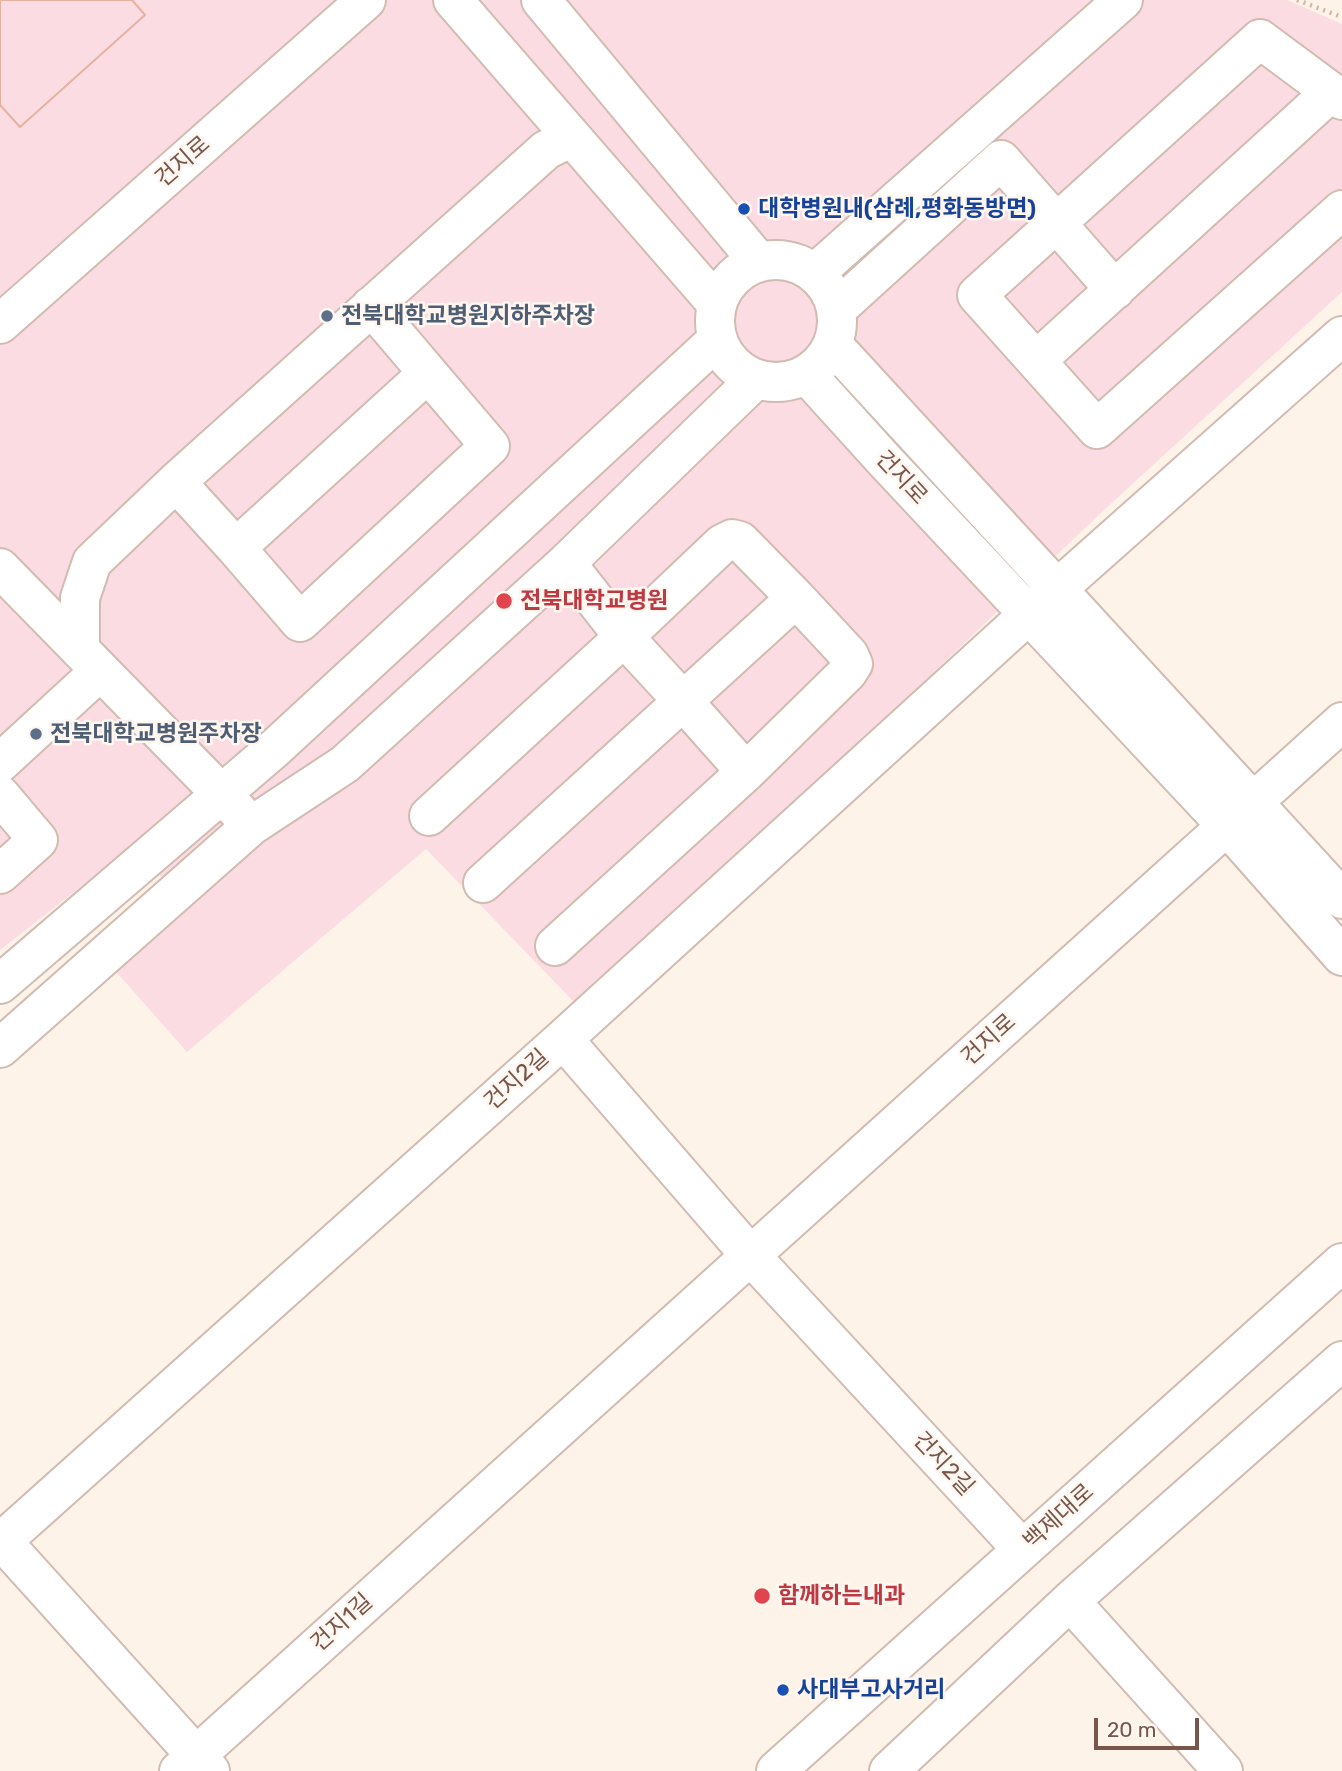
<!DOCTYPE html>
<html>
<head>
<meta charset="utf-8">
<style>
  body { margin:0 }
  #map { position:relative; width:1342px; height:1771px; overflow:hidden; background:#fdf3e9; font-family:Rubik,sans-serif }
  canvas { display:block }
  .scale { position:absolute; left:1094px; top:1718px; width:105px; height:32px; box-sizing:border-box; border:4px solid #78564b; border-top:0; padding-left:9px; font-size:21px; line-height:24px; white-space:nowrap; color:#78564b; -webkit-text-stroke:5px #fff7f0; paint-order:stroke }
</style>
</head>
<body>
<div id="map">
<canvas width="1342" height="1771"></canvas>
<div class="scale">20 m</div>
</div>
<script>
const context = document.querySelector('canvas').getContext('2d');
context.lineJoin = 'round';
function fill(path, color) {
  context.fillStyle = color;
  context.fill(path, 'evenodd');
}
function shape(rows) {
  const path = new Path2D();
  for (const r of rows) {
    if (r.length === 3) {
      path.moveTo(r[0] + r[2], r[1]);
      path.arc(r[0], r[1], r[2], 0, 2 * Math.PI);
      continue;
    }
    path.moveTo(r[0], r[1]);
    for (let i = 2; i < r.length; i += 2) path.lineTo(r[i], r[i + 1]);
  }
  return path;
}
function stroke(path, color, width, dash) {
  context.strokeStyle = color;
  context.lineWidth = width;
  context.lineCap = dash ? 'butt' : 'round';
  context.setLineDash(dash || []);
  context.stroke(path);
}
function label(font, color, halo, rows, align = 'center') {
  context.font = font + ' Rubik,"Noto Sans KR",sans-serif';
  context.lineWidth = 5;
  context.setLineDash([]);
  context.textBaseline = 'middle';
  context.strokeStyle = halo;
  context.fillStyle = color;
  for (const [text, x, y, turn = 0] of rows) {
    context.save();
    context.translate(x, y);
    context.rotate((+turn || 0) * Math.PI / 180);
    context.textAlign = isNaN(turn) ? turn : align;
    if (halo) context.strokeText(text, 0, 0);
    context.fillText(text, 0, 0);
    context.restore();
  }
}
fill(shape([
  [0,0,1287,0,1342,24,1342,292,1104,510,913,692,575,1003,426,849,187,1052,97,950,167,884,134,845,0,950]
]), '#fbdce3');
const building = shape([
  [0,0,132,0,145,15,20,127,0,105,0,0],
  [0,0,132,0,145,15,20,127,0,105,0,0]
]);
fill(building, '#f3cec0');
stroke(building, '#e6b2a0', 2);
const minor = shape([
  [453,0,716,303],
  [541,0,758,261],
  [1342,100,1260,39,977,295,1097,429,1342,210],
  [776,321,61],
  [815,273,1123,0],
  [837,309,1001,160,1115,290],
  [0,324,366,0],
  [833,345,1342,899],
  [1037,360,1331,92],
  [807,375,885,461,1227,826,1342,956],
  [176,482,236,548,300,622,490,446,371,306],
  [236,548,428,373],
  [0,568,238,811],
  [80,650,80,598,92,562,176,482,546,150,572,137],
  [0,763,100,671],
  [746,772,683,701,796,598],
  [0,795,38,840,0,874],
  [429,816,624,637,722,544,732,539,740,541,796,598,849,655,853,664,847,673,746,772,555,946],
  [483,883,683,701,624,637,566,563],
  [0,984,274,749,717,340],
  [563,1039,750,1255,1022,1549],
  [0,1048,251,826,345,764,566,563,755,380],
  [2,1541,210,1771],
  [0,1543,563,1039,1029,614,1342,336],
  [1070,1601,1223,1771],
  [179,1771,1342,722],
  [776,1771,1342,1263],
  [889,1771,1070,1601,1342,1361]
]);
stroke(minor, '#d2bbb0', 42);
stroke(shape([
  [1297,0,1342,17]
]), '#d9b1a2', 4.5, [2, 5]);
stroke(minor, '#fff', 38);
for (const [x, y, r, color] of [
  [744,209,7,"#1a4fb4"],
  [327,316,7,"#5c6f8a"],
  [504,601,9,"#e0444e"],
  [36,734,7,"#5c6f8a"],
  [762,1596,9,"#e0444e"],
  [783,1690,7,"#1a4fb4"]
]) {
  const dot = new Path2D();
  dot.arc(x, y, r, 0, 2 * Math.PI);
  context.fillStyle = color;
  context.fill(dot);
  stroke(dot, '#fff7f0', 2.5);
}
label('23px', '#78564b', '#fff7f0', [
  ["건지로",183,162,-41],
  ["건지로",901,478,47],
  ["건지로",989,1040,-42],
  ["건지2길",517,1080,-42],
  ["건지2길",943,1464,47],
  ["백제대로",1059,1517,-42],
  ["건지1길",342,1623,-42]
]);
label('bold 23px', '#164399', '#fff7f0', [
  ["대학병원내(삼례,평화동방면)",758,209],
  ["사대부고사거리",797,1690]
], 'left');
label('bold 23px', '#4e5e75', '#fff7f0', [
  ["전북대학교병원지하주차장",341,316],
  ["전북대학교병원주차장",50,734]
], 'left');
label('bold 23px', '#be3a42', '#fff7f0', [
  ["전북대학교병원",520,601],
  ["함께하는내과",778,1596]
], 'left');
</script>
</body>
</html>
